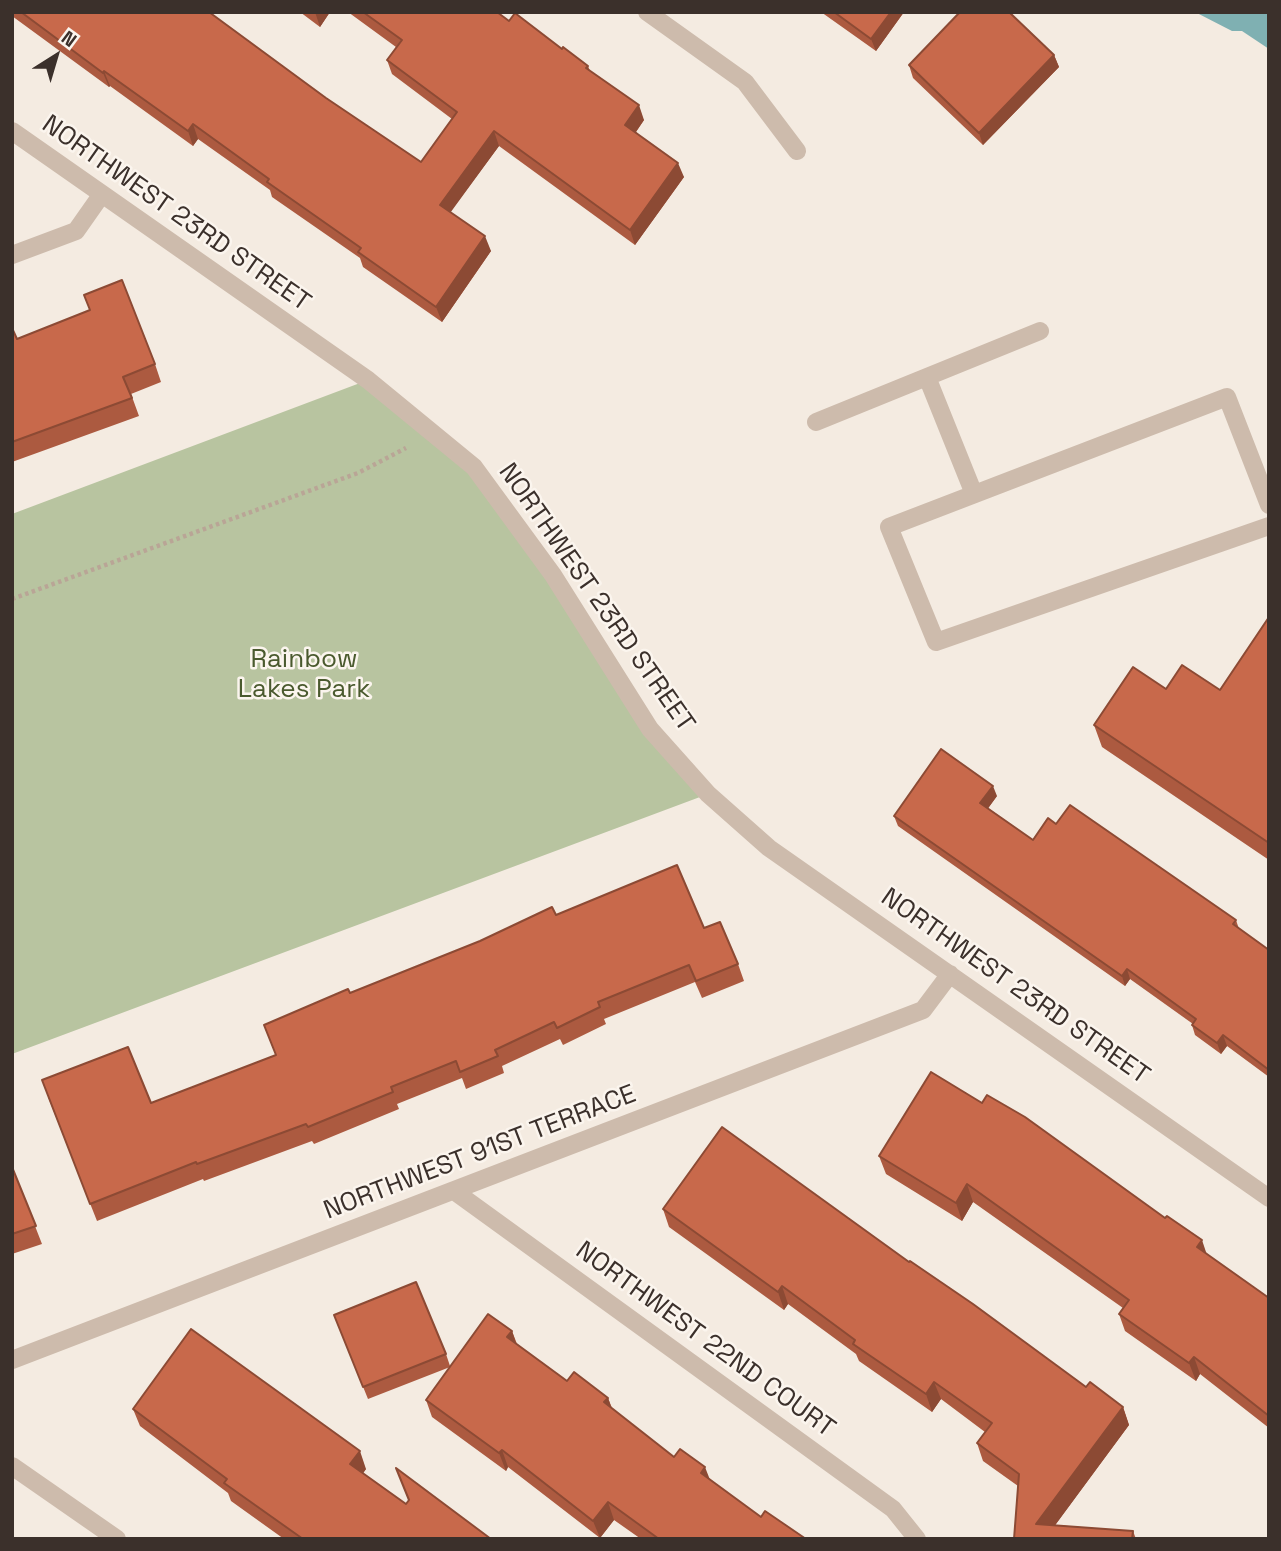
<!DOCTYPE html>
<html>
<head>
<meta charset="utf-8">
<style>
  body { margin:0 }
  #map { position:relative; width:1281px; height:1551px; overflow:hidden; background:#f4ebe1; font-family:"Space Grotesk",sans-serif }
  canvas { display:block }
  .frame { position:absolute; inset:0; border:14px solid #3b302b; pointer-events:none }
  .north { position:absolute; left:21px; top:21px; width:70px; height:70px; -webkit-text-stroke:5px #fbf5ee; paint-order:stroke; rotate:37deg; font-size:19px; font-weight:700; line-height:28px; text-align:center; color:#3b302b }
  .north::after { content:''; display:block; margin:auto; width:24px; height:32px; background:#3b302b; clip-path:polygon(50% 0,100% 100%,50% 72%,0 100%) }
</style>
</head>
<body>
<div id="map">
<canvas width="1281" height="1551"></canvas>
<div class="frame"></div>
<div class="north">N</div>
</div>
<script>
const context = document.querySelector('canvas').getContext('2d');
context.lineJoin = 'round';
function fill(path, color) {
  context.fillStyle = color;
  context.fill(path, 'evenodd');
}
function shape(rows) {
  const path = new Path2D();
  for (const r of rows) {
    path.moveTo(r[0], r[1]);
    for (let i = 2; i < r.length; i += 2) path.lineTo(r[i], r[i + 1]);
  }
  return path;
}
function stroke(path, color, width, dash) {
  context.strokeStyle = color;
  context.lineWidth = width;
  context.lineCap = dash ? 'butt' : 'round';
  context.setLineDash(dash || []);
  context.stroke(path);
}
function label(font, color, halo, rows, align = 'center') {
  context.font = font + ' "Space Grotesk",sans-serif';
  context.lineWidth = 5;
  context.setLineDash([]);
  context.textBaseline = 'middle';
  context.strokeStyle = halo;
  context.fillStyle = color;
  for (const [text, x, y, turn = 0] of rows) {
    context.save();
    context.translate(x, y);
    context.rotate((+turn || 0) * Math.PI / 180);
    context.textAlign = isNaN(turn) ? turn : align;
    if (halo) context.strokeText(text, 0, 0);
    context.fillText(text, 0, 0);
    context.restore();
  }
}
fill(shape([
  [368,380,474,467,650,729,708,794,12,1054,12,514]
]), '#b8c4a0');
fill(shape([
  [1195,12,1269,12,1269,49,1242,31,1232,31]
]), '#7fb0b2');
stroke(shape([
  [12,599,358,473,406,448]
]), '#b9a596', 4.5, [3.5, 3.5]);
stroke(shape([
  [647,12,745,82,797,151],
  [12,131,368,380,474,467,553,575,650,729,708,794,769,848,1269,1198],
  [12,255,76,231,102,194],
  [927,377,974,494],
  [816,422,1040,331],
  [1269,505,1227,397,889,527,936,642,1269,526],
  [454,1191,893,1509,917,1539],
  [12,1360,923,1010,950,974],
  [12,1466,117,1539]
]), '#cdbbac', 18);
fill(shape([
  [12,12,209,12,326,98,421,162,452,119,392,74,387,60,396,47,348,12,497,12,509,21,562,49,588,66,590,71,644,120,636,132,684,177,635,245,499,146,450,212,491,251,442,322,363,267,360,258,272,197,270,190,198,139,193,146,110,86,109,87,12,16],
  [300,12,330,12,320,27],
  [821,12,904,12,876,51],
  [1054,55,1059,67,983,145,913,78,909,65],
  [84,295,155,364,161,382,131,394,139,416,12,462,12,328,17,339,90,310],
  [1269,617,1269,860,1102,747,1094,725,1166,689,1220,690],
  [997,796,988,808,1033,840,1056,824,1236,920,1239,929,1269,950,1269,1077,1227,1046,1221,1054,1195,1035,1192,1025,1193,1024,1130,979,1125,986,898,826,894,816],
  [556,915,704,928,738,964,744,981,702,998,695,982,604,1019,606,1024,563,1045,560,1039,502,1066,504,1073,466,1089,462,1078,397,1104,399,1109,314,1144,312,1141,204,1181,203,1179,97,1221,48,1097,151,1103,276,1055,264,1025],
  [879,1156,1207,1254,1269,1298,1269,1428,1200,1374,1196,1381,1125,1331,1119,1314,1123,1308,973,1202,962,1221,886,1174],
  [12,1167,42,1244,12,1254],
  [663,1209,909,1262,1086,1387,1123,1407,1129,1425,1055,1525,1133,1531,1136,1539,1014,1539,1018,1486,983,1461,977,1443,985,1432,941,1399,932,1412,859,1361,856,1354,788,1304,784,1310,669,1227],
  [339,1327,446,1354,450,1366,512,1331,517,1344,567,1381,608,1398,612,1408,674,1457,710,1480,761,1517,806,1539,641,1539,614,1520,600,1538,508,1467,506,1471,432,1417,426,1400,450,1367,368,1399],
  [133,1409,366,1469,363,1473,406,1504,409,1501,396,1468,491,1539,284,1539,231,1501,228,1493,140,1426]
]), '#ac5a40');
fill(shape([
  [315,12,330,12,320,27],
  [891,12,904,12,876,51,871,39],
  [1054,55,1059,67,983,145,979,133],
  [104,71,110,86,109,87,103,73],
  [639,105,644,120,631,139,625,125],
  [193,124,198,139,193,146,188,131],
  [494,131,499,146,445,220,440,205],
  [678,163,684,177,635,245,630,230],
  [485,236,491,251,442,322,436,307],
  [993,786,997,796,984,814,980,803],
  [1127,969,1130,979,1125,986,1122,976],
  [1223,1035,1227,1046,1221,1054,1217,1043],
  [967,1184,973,1202,962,1221,956,1203],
  [1202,1240,1208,1258,1197,1247],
  [782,1286,788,1304,784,1310,778,1292],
  [512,1331,518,1349,507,1337],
  [1194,1357,1200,1374,1196,1381,1189,1363],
  [934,1382,941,1399,932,1412,926,1394],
  [608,1398,614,1415,604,1402],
  [1123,1407,1129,1425,1045,1539,1036,1524],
  [502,1450,508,1467,506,1471,499,1453],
  [360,1451,366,1469,357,1482,350,1464],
  [705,1467,712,1485,701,1473],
  [608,1502,614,1520,600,1538,593,1521]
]), '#8c4a34');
const building = shape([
  [21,12,209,12,326,98,421,162,457,112,387,60,402,40,363,12,497,12,509,21,515,13,562,49,563,47,588,66,586,68,639,105,625,125,678,163,630,230,494,131,440,205,485,236,436,307,358,252,361,248,267,182,269,179,193,124,188,131,104,71,103,73,21,12],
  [834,12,891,12,871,39,834,12],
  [960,12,1009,12,1054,55,979,133,909,65,960,12],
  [122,280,155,364,123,377,132,398,12,442,12,328,17,339,90,310,84,295,122,280],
  [1269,617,1269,843,1094,725,1133,667,1166,689,1182,665,1220,690,1269,617],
  [941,749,993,786,980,803,1033,840,1048,818,1056,824,1070,805,1236,920,1233,924,1269,950,1269,1070,1223,1035,1217,1043,1192,1025,1196,1019,1127,969,1122,976,894,816,941,749],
  [677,865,704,928,720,922,738,964,696,981,689,965,598,1002,600,1007,557,1028,554,1022,495,1050,498,1056,460,1072,456,1061,391,1087,393,1092,308,1127,306,1124,197,1164,196,1162,90,1204,42,1080,128,1047,151,1103,276,1055,264,1025,348,989,350,993,480,941,552,907,556,915,677,865],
  [931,1072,982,1103,987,1095,1025,1117,1165,1218,1167,1216,1202,1240,1197,1247,1269,1298,1269,1416,1194,1357,1189,1363,1119,1314,1129,1300,967,1184,956,1203,879,1156,931,1072],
  [722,1127,909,1262,910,1261,973,1304,1086,1387,1090,1382,1123,1407,1036,1524,1133,1531,1132,1539,1014,1539,1019,1474,977,1443,992,1423,934,1382,926,1394,853,1344,855,1340,782,1286,778,1292,663,1209,722,1127],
  [12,1167,36,1226,12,1234,12,1167],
  [416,1282,446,1354,363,1387,334,1315,416,1282],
  [488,1314,512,1331,507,1337,567,1381,574,1372,608,1398,604,1402,674,1457,680,1449,705,1467,701,1473,761,1517,765,1511,806,1539,659,1539,608,1502,593,1521,502,1450,499,1453,426,1400,488,1314],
  [191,1329,360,1451,350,1464,406,1504,409,1500,396,1468,491,1539,303,1539,224,1483,227,1479,133,1409,191,1329]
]);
fill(building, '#c8694b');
stroke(building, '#8c4a34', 2);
label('26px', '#3b302b', '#fbf5ee', [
  ["NORTHWEST 23RD STREET",176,214,35],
  ["NORTHWEST 23RD STREET",596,598,55],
  ["NORTHWEST 23RD STREET",1015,987,35],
  ["NORTHWEST 91ST TERRACE",480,1153,-21],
  ["NORTHWEST 22ND COURT",705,1340,36]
]);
label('26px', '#4a5a2e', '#fbf5ee', [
  ["Rainbow",304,660],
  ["Lakes Park",304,690]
]);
</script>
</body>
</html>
